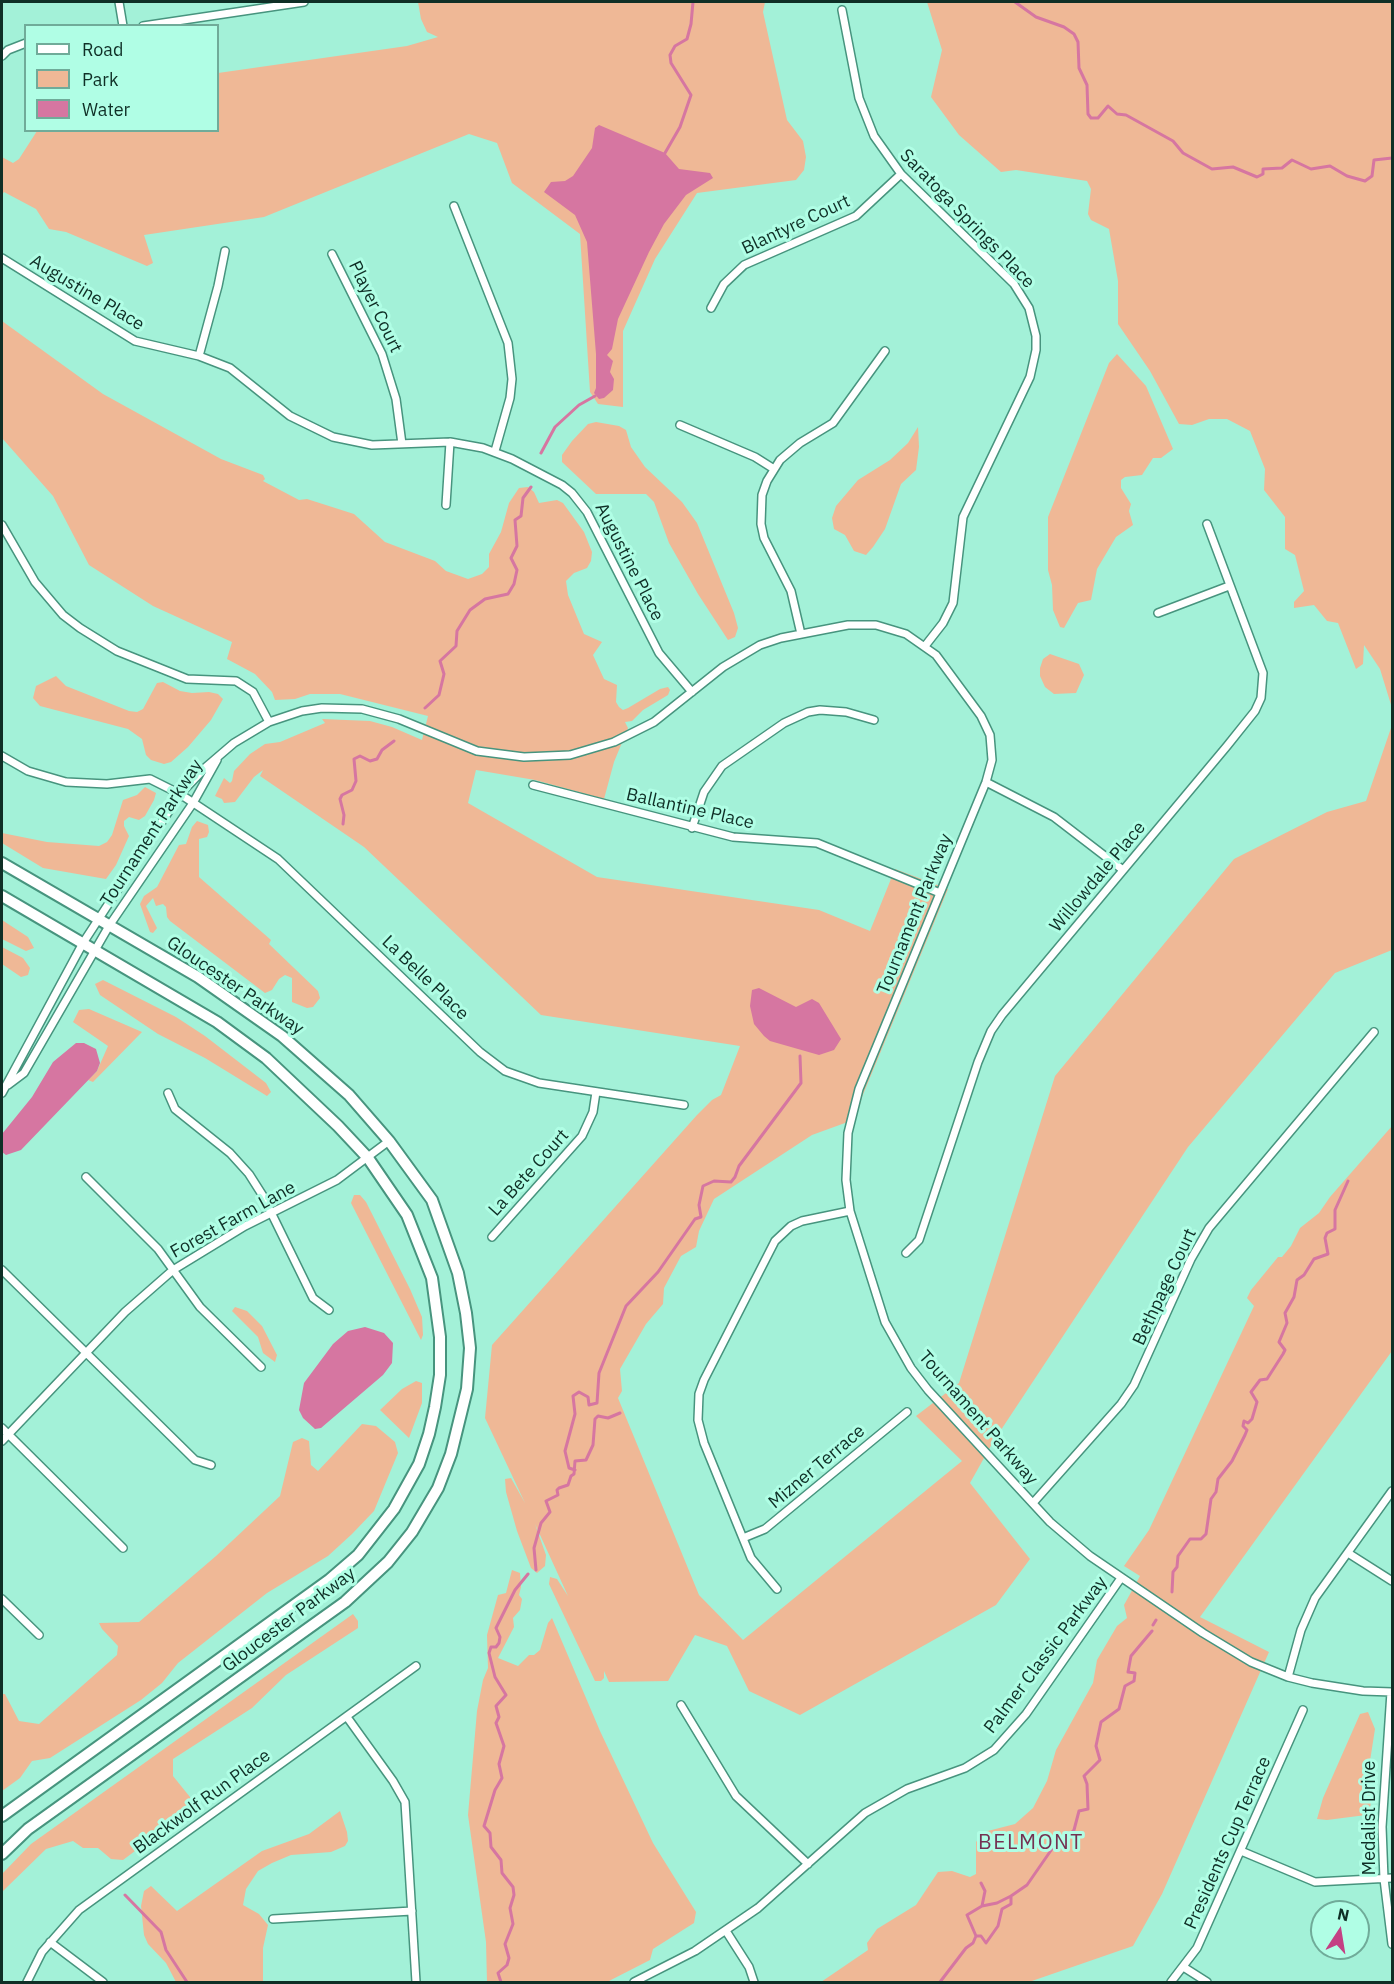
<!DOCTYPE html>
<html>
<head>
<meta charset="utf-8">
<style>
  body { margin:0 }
  #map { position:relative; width:1394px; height:1984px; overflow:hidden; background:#a3f1d8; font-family:"IBM Plex Sans",sans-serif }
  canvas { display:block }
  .frame { position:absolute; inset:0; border:3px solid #0f2f26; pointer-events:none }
  .legend { position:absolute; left:24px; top:24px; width:195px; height:108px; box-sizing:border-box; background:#b0fee5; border:2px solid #70ab99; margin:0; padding:8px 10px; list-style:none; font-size:18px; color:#0f2f26 }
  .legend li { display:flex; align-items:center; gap:12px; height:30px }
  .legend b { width:30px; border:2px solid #70ab99 }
  .north { position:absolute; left:1310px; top:1900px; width:60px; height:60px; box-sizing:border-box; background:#b0fee5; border:2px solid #70ab99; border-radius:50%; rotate:12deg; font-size:16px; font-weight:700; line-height:24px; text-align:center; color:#0f2f26 }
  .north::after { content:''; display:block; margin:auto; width:21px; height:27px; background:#c44084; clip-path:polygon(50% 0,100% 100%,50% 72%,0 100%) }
</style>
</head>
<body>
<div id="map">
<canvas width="1394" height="1984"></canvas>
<div class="frame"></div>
<ul class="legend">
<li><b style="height:8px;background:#fff"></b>Road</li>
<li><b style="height:16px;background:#efb896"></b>Park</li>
<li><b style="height:16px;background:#d676a1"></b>Water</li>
</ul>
<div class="north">N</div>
</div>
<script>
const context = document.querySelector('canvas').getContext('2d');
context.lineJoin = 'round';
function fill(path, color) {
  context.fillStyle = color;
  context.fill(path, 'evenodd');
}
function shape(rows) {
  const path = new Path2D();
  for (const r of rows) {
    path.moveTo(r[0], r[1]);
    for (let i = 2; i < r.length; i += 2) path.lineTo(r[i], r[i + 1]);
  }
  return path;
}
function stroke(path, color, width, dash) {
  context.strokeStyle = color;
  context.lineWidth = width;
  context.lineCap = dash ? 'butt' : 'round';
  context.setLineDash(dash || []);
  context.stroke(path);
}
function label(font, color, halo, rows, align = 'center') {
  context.font = font + ' "IBM Plex Sans",sans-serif';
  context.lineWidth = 6;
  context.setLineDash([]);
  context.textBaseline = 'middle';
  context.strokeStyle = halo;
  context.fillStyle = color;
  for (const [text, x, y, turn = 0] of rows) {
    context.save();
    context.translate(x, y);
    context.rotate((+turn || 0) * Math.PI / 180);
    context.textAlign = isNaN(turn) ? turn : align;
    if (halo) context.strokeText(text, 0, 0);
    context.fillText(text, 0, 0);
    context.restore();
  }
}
fill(shape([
  [418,2,765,2,763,12,787,120,803,141,806,157,804,170,796,180,697,193,655,259,623,331,623,407,598,404,590,392,580,234,512,183,497,143,469,134,264,217,144,235,153,263,147,266,66,232,49,229,36,209,4,192,2,195,2,157,13,163,19,159,37,131,218,130,218,73,407,46,438,37,427,32,421,19],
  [927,2,1392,2,1392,708,1380,669,1364,645,1363,664,1356,669,1338,623,1327,621,1314,605,1294,608,1294,602,1304,591,1295,555,1285,549,1285,517,1264,490,1265,469,1250,431,1227,419,1209,419,1192,425,1179,424,1150,371,1118,324,1118,281,1109,229,1091,220,1088,214,1091,189,1087,181,1016,170,1001,172,959,135,931,97,942,50],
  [2,321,103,394,221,459,263,475,265,479,263,481,299,500,307,499,354,514,385,542,435,561,446,571,468,579,482,574,489,567,489,554,501,532,509,503,519,488,528,487,534,492,539,503,557,500,563,503,584,532,592,552,591,561,587,568,574,573,566,581,568,595,584,634,602,642,593,655,604,679,617,685,616,702,619,707,623,710,628,708,660,689,668,687,670,690,668,695,643,710,632,721,625,722,628,728,614,762,604,799,535,780,476,770,468,803,597,877,819,910,870,931,895,869,948,889,862,1097,856,1119,812,1135,714,1199,699,1231,696,1247,681,1256,664,1288,663,1304,646,1324,620,1369,622,1391,618,1398,699,1595,743,1640,962,1461,916,1416,959,1383,1055,1076,1234,859,1327,812,1366,801,1392,725,1392,950,1335,973,1188,1147,993,1442,970,1483,1030,1559,996,1605,800,1715,749,1691,727,1646,695,1635,668,1681,609,1682,604,1671,604,1678,601,1681,595,1681,549,1584,550,1577,557,1579,568,1596,535,1524,546,1555,545,1566,537,1573,531,1568,517,1531,506,1492,505,1479,511,1478,525,1503,485,1418,492,1345,697,1115,712,1100,721,1095,740,1046,541,1015,364,847,260,776,263,770,254,777,235,802,224,803,222,799,215,796,224,778,230,783,232,781,234,771,250,754,265,744,280,742,325,723,322,719,370,721,392,727,422,740,428,716,340,694,310,694,295,699,275,700,272,692,255,674,227,659,232,642,153,606,89,565,53,496,2,438],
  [1117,354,1146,386,1173,449,1161,458,1153,458,1142,475,1125,477,1121,480,1121,488,1131,504,1129,511,1133,525,1116,537,1097,569,1091,600,1078,603,1064,628,1060,627,1053,610,1052,585,1048,570,1048,517,1109,363],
  [596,422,619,426,626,430,631,447,645,467,682,502,697,523,734,613,738,628,735,637,728,640,698,594,669,543,654,502,646,494,596,494,562,462,562,455,572,441,588,424],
  [918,427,919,447,916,470,901,484,885,529,873,547,866,555,854,551,845,535,834,529,832,518,836,506,858,480,890,460,908,443],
  [1050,654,1079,664,1084,675,1076,693,1054,694,1045,687,1040,676,1040,668,1043,659],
  [56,676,66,686,129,711,137,712,143,709,157,683,163,682,180,691,192,693,209,692,218,694,223,699,211,720,188,747,171,762,164,764,151,760,146,755,142,739,128,729,40,706,33,698,36,686],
  [145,787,156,793,154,800,145,816,139,820,129,817,124,821,124,826,129,836,116,865,106,879,43,868,2,843,2,833,47,842,99,846,107,842,112,835,123,800,137,795],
  [197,821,208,825,209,832,207,837,199,839,199,877,271,940,269,944,318,991,320,998,313,1007,307,1008,292,1002,292,978,285,975,279,979,272,990,265,993,170,921,167,917,166,907,163,904,156,906,153,898,146,906,157,928,153,933,150,932,140,904,144,896,157,887,179,845,186,844,192,827],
  [2,920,28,937,34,948,26,951,2,939],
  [2,947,23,958,30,968,28,975,21,977,2,964],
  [103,980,176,1017,205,1036,266,1083,271,1092,267,1096,205,1058,158,1034,100,995,95,984],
  [89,1009,142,1032,93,1082,88,1080,97,1071,108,1046,73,1022,79,1010],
  [1392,1126,1392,1351,1200,1617,1269,1652,1162,1894,1133,1946,1029,1982,821,1982,868,1950,867,1943,877,1929,916,1905,938,1872,952,1871,970,1877,976,1874,976,1842,984,1832,1015,1824,1033,1808,1047,1781,1056,1750,1093,1683,1097,1660,1117,1626,1127,1618,1124,1605,1140,1576,1124,1566,1149,1530,1254,1306,1247,1298,1251,1290,1278,1257,1282,1257,1291,1246,1300,1228,1319,1213,1330,1197],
  [354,1195,360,1195,366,1202,410,1289,422,1317,423,1335,421,1340,351,1203],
  [235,1307,247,1311,262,1326,277,1355,275,1362,263,1353,258,1337,232,1311],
  [416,1381,422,1383,422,1403,409,1438,380,1410,402,1389],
  [362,1424,376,1426,395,1442,398,1453,374,1511,352,1534,328,1556,267,1593,178,1663,162,1683,141,1700,50,1758,32,1761,20,1778,2,1791,2,1694,5,1694,19,1721,39,1724,117,1655,118,1646,102,1629,99,1623,139,1622,216,1556,280,1496,293,1442,302,1438,309,1441,311,1465,318,1471],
  [512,1570,520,1573,521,1587,519,1595,522,1599,520,1610,513,1618,514,1627,498,1658,518,1666,529,1655,534,1655,540,1650,548,1623,552,1618,600,1731,653,1843,696,1912,694,1923,653,1949,650,1960,607,1982,487,1982,486,1942,468,1815,477,1711,483,1680,488,1668,487,1635,498,1595,506,1593],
  [353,1614,358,1621,358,1628,286,1675,252,1708,173,1759,173,1776,194,1802,191,1809,123,1860,111,1859,98,1848,83,1848,73,1841,46,1849,2,1892,2,1874,31,1844],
  [1368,1712,1375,1729,1370,1761,1372,1795,1370,1808,1366,1815,1327,1820,1317,1819,1323,1798,1360,1714],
  [340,1811,347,1832,348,1841,345,1846,331,1852,291,1855,272,1863,258,1871,246,1889,243,1905,259,1914,268,1925,263,1948,263,1982,176,1982,166,1963,148,1944,144,1935,141,1906,144,1891,151,1886,177,1911,262,1851,309,1834]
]), '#efb896');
fill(shape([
  [599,125,665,153,679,169,710,173,713,178,686,195,664,224,649,252,618,319,612,349,607,355,613,361,610,372,614,379,613,390,604,398,599,399,594,393,596,388,596,354,587,242,575,215,544,192,551,182,565,181,573,176,592,148,595,128],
  [759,988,796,1007,812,999,819,1003,841,1039,834,1050,819,1055,770,1041,764,1036,754,1024,750,1006,752,990],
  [76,1043,84,1043,96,1049,100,1063,97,1071,21,1150,6,1155,2,1152,2,1134,32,1097,53,1062],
  [365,1327,384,1333,393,1343,392,1363,383,1375,321,1428,315,1429,303,1418,299,1410,304,1383,333,1344,348,1331]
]), '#d676a1');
stroke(shape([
  [1015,2,1036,17,1064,27,1074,34,1078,42,1079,68,1087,85,1088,114,1091,118,1098,118,1108,106,1117,114,1126,115,1173,141,1183,153,1212,169,1233,167,1257,177,1263,174,1263,169,1282,168,1292,160,1311,169,1330,166,1347,176,1365,181,1372,176,1374,160,1392,158],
  [665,153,680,127,691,95,671,63,670,55,675,46,687,39,691,24,693,2],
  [541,453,555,427,579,405,595,396],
  [425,708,439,695,444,674,440,661,456,646,457,631,470,610,485,599,508,594,514,584,517,570,511,558,517,546,515,520,521,516,523,498,531,487],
  [343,824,344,815,340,799,342,795,352,790,356,781,354,759,360,756,370,761,377,759,382,750,394,741],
  [575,1470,569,1468,565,1451,575,1414,573,1396,579,1392,588,1397,589,1405,597,1403,599,1373,626,1306,658,1272,695,1219,701,1217,699,1205,703,1186,714,1181,731,1182,735,1177,739,1166,801,1083,800,1056],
  [536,1570,534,1548,541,1523,550,1512,546,1501,558,1495,557,1490,559,1488,568,1485,571,1476,574,1474,575,1461,586,1460,593,1445,595,1419,598,1416,608,1418,620,1413],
  [1172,1592,1173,1572,1177,1567,1178,1556,1190,1539,1201,1539,1206,1534,1211,1499,1216,1492,1218,1479,1232,1461,1245,1435,1247,1430,1243,1426,1244,1421,1248,1423,1252,1419,1257,1402,1251,1392,1260,1380,1267,1379,1283,1354,1285,1350,1279,1342,1287,1323,1285,1313,1294,1297,1297,1280,1304,1275,1314,1259,1328,1254,1325,1238,1327,1233,1335,1229,1335,1210,1348,1181],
  [1153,1625,1156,1620],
  [981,1883,985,1891,982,1906],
  [125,1895,161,1932,166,1950,187,1982],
  [976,1936,967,1915,982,1906,997,1903,1011,1896],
  [501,1982,498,1973,507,1965,509,1958,505,1944,513,1924,510,1908,514,1895,513,1887,502,1873,501,1860,491,1847,490,1833,484,1826,495,1790,502,1778,499,1764,504,1746,496,1723,499,1717,496,1706,506,1695,495,1677,489,1653,491,1647,496,1647,499,1643,500,1637,496,1628,515,1590,528,1574],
  [940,1982,966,1948,973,1943,976,1936,981,1936,986,1943,998,1926,1002,1909,1011,1904,1011,1896,1027,1885,1054,1846,1058,1847,1074,1830,1079,1811,1088,1809,1087,1784,1084,1776,1100,1760,1096,1746,1101,1722,1119,1709,1125,1686,1134,1681,1135,1673,1128,1672,1131,1656,1152,1631]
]), '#d676a1', 3);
const minor = shape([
  [119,2,123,26],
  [842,10,859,98,874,136,901,174,1014,284,1029,308,1036,336,1036,350,1030,377,963,517,953,603,943,623,925,646],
  [143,26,304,2],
  [2,56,8,50,26,43],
  [454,206,508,343,512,379,510,398,495,451],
  [332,254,382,354,396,399,402,444],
  [2,258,135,341,199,356,230,368,290,416,333,437,372,445,450,442,483,448,512,459,562,485,572,493,587,512,659,653,692,692],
  [711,308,724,284,744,265,856,216,901,174],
  [199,356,218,286,225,251],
  [680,425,755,457,774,469],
  [446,505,450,442],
  [2,525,35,582,63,615,80,628,117,651,187,679,236,681,253,692,269,722],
  [1158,613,1229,586],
  [801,634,791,591,764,538,761,524,762,495,767,481,780,460,800,443,833,423,885,351],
  [2,756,28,771,66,782,107,784,150,779,180,794,278,859,480,1052,505,1071,539,1083,684,1105],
  [986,782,1054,817,1123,870],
  [533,785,733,837,817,843,940,893],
  [692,828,704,792,722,766,784,723,808,712,820,710,846,712,874,720],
  [8,1085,24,1073,109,926,193,803,217,760],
  [2,1093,83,943,180,794,206,767,234,743,269,722,302,711,322,708,362,709,399,719,477,751,524,757,570,755,614,742,654,722,723,667,760,645,781,638,848,625,876,625,906,634,936,655,981,716,990,735,992,760,986,782,859,1089,848,1133,846,1180,850,1211,885,1322,911,1368,928,1390,1050,1522,1090,1556,1203,1633,1251,1662,1288,1677,1312,1683,1363,1691,1392,1692],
  [168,1093,175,1109,230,1153,249,1174,263,1196,313,1298,329,1310],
  [86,1177,158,1249,200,1307,261,1367],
  [492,1237,582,1136,593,1112,596,1092],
  [906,1253,919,1240,978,1062,991,1031,1002,1015,1227,746,1255,711,1261,698,1263,673,1207,524],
  [2,1270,195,1460,211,1465],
  [2,1428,123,1548],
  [2,1441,125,1312,173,1270,245,1226,337,1180,389,1141],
  [1033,1503,1121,1404,1134,1385,1191,1259,1209,1228,1374,1032],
  [743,1538,765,1529,907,1412],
  [1348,1553,1392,1581],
  [777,1589,751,1558,704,1443,698,1420,699,1394,704,1380,775,1241,791,1226,802,1221,850,1211],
  [2,1599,39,1635],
  [1288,1677,1301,1630,1315,1598,1392,1491],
  [1391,1692,1382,1827,1384,1879,1392,1944],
  [681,1705,736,1796,808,1864],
  [347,1717,393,1781,405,1802,416,1982],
  [1241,1851,1315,1882,1392,1878],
  [273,1919,412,1911],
  [726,1931,749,1967,754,1982],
  [50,1942,103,1982],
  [1185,1968,1207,1982],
  [27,1982,42,1952,79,1910,416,1666],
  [634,1982,695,1951,758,1908,865,1813,907,1789,965,1768,994,1750,1026,1714,1121,1578],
  [1171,1982,1197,1948,1303,1710]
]);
const secondary = shape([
  [2,863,198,977,282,1036,349,1095,389,1141,432,1200,458,1273,466,1313,470,1348,467,1389,451,1454,438,1488,412,1532,388,1562,345,1602,28,1829,2,1854],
  [2,896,217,1022,266,1058,338,1126,368,1158,407,1215,432,1278,440,1337,440,1375,435,1407,429,1434,419,1464,394,1509,358,1555,329,1580,2,1816]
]);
stroke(minor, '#47947e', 10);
stroke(secondary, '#47947e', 14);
stroke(minor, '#fff', 7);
stroke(secondary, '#fff', 10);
label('18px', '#0f2f26', '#b0fee5', [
  ["Saratoga Springs Place",967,219,46],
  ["Blantyre Court",796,225,-25],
  ["Augustine Place",87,293,31],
  ["Player Court",375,307,64],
  ["Augustine Place",629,562,63],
  ["Ballantine Place",690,809,13],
  ["Tournament Parkway",152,833,-57],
  ["Willowdale Place",1098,877,-50],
  ["Tournament Parkway",915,914,-68],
  ["La Belle Place",425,978,44],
  ["Gloucester Parkway",235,986,34],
  ["La Bete Court",529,1173,-48],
  ["Forest Farm Lane",233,1220,-29],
  ["Bethpage Court",1165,1287,-65],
  ["Tournament Parkway",978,1418,49],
  ["Mizner Terrace",817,1467,-40],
  ["Gloucester Parkway",289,1620,-37],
  ["Palmer Classic Parkway",1046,1655,-53],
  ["Blackwolf Run Place",202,1802,-36],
  ["Medalist Drive",1370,1818,-90],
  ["Presidents Cup Terrace",1228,1843,-66]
]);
context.letterSpacing = '1.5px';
label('21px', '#743252', '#b0fee5', [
  ["BELMONT",1031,1843]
]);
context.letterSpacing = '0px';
</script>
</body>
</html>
